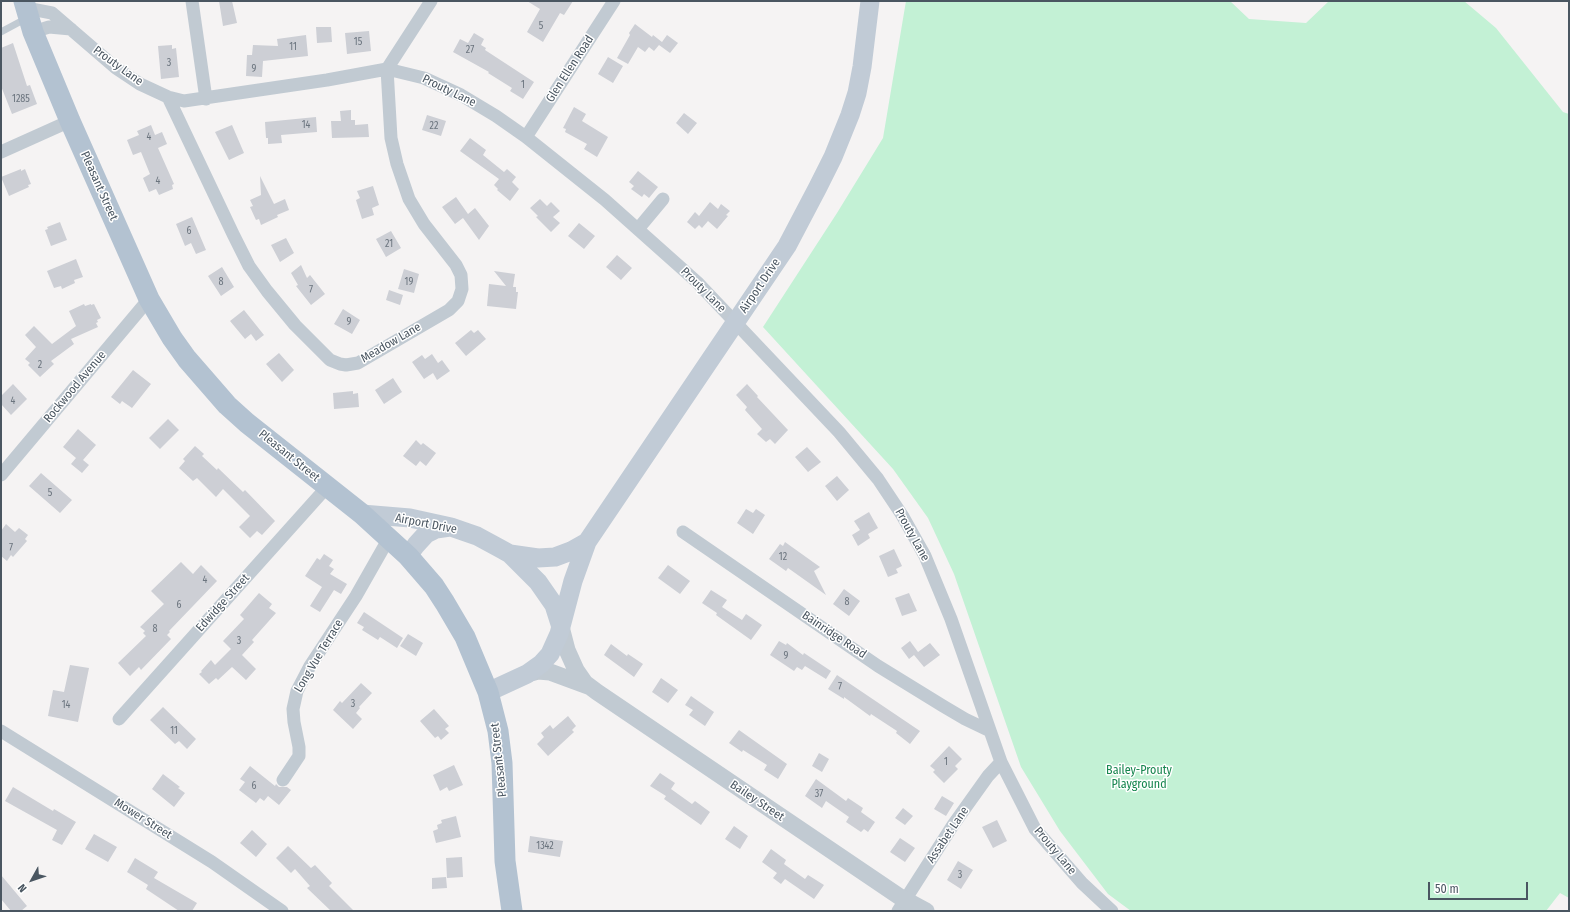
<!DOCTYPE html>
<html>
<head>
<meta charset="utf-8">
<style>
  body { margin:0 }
  #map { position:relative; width:1570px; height:912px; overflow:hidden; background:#f5f3f3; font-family:"Fira Sans Condensed",sans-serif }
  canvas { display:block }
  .frame { position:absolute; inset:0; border:2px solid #4a5661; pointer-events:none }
  .north { position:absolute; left:12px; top:860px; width:40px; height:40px; -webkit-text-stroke:3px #fff; paint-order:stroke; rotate:230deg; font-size:11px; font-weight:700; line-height:16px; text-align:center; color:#4a5661 }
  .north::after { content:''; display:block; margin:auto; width:14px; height:18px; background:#4a5661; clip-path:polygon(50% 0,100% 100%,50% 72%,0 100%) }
  .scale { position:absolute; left:1428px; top:882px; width:100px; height:18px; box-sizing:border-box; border:2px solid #4a5661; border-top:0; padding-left:5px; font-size:12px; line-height:14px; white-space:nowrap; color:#4a5661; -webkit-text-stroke:3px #fff; paint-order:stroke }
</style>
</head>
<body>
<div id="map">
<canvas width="1570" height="912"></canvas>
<div class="frame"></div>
<div class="north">N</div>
<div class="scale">50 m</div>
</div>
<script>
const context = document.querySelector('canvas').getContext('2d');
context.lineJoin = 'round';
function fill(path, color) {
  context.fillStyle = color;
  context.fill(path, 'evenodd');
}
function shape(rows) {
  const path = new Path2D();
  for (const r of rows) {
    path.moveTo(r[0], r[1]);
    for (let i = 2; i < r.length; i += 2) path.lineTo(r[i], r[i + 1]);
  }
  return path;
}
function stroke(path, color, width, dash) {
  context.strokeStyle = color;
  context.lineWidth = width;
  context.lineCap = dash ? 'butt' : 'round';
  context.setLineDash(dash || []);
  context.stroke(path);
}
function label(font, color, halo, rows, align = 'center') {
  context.font = font + ' "Fira Sans Condensed",sans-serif';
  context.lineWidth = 3;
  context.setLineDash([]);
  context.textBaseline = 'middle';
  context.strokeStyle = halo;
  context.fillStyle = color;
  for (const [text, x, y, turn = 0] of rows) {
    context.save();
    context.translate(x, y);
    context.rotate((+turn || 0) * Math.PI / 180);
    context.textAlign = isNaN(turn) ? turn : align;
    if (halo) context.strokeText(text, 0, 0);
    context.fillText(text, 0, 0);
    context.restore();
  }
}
fill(shape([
  [906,1,1230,1,1249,19,1306,23,1329,1,1464,1,1496,28,1563,112,1569,114,1569,898,1560,893,1546,911,1131,911,1108,894,1060,831,1021,767,954,574,928,518,893,469,763,327,837,213,883,138]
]), '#c3f1d5');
fill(shape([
  [219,1,232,1,237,23,223,26],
  [527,1,573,1,564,15,560,13,543,42,527,32,540,9],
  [635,24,652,37,653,35,662,42,667,35,678,43,670,53,659,45,654,51,649,47,645,52,638,47,628,64,617,58,630,35,629,33],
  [316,27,331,27,332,42,317,43],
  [369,31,371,51,347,54,345,33],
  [474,33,484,39,481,45,486,48,485,50,534,82,523,99,510,91,512,88,488,73,489,72,453,52,460,39,468,43],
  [306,35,308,56,263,61,262,77,246,76,247,55,252,55,253,45,278,46,277,39],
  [13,43,27,86,30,85,37,104,12,114,1,86,1,48],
  [172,45,172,49,176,48,179,77,161,79,158,46],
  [608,57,623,66,613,83,598,74],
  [574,107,586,114,582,121,608,137,597,157,584,149,587,144,565,132,566,129,563,128],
  [351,110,351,120,355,120,355,125,368,124,369,137,332,138,331,121,341,121,340,111],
  [684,113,697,123,688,134,676,123],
  [427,115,446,121,441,136,422,130],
  [316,117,317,132,281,135,282,143,268,144,268,138,266,138,265,122],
  [151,125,155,135,162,132,167,144,158,148,174,184,172,185,173,189,159,195,156,189,149,192,143,178,150,174,141,152,133,155,127,140,139,135,137,131],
  [232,125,244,153,229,160,215,132],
  [470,138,486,150,483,155,504,172,507,169,516,177,512,182,519,189,510,201,497,190,498,189,494,185,499,179,460,151],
  [21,169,21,171,25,169,31,184,28,185,29,187,9,196,1,177],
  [638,171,658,187,649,198,644,194,642,197,631,189,634,186,629,182],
  [260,176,274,204,285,199,289,210,277,215,278,217,261,225,259,219,256,220,250,207,253,206,250,200,261,195],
  [373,186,379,205,372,208,374,215,362,219,356,200,360,198,357,191],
  [456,197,468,214,475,208,489,226,479,240,463,218,455,224,442,207],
  [540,199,547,206,551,202,560,211,553,217,560,223,551,232,536,217,538,216,530,208],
  [710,202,718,209,721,204,730,211,726,215,728,216,717,229,708,221,702,228,699,225,695,229,687,222,695,212,699,216],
  [192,217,206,250,196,254,191,243,185,246,176,224],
  [60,222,67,240,51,246,45,230,48,229,47,227],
  [579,223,595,236,584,249,568,236],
  [391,231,401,248,386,257,376,239],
  [286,238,294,253,280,262,271,245],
  [617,255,632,268,621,280,606,267],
  [76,259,83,277,74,280,75,283,62,289,61,286,54,288,47,271],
  [301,265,307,278,310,275,325,294,311,305,296,286,298,285,291,273],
  [222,267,234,287,221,296,208,276],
  [404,269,419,274,414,293,398,289],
  [494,271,515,274,513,287,516,287,516,292,518,292,516,309,487,306,489,284,506,286],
  [389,290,403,295,400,305,386,300],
  [84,304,85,306,91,304,91,305,94,304,101,318,97,320,98,322,96,323,98,327,71,339,74,344,51,361,54,364,40,377,28,365,30,363,25,359,36,347,25,335,34,326,52,344,76,326,69,311],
  [343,309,360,320,352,334,334,324],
  [244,310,264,335,256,341,251,334,245,339,230,321],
  [471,330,474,333,478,330,486,339,466,356,455,343],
  [279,353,294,370,282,382,266,364],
  [432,354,438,363,442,360,450,371,437,380,433,373,424,379,412,362,422,355,425,359],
  [133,370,151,384,132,408,122,401,120,404,111,397],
  [393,378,402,392,384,404,375,390],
  [13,384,27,399,11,415,1,404,1,396],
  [747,384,758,396,757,397,788,430,775,444,770,439,766,442,757,434,762,429,745,410,747,407,736,395],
  [353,391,353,394,358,393,359,407,334,409,333,393],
  [168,419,179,430,160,449,149,438],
  [78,429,96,445,83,460,89,465,82,473,71,464,76,458,63,447],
  [416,440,421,445,423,443,436,453,426,466,420,461,416,466,403,456],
  [195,446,204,454,202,456,217,470,218,468,243,492,245,490,275,521,262,535,257,531,250,538,239,527,250,516,223,489,216,497,197,478,193,481,179,468,185,461,183,459],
  [807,447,821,462,808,472,795,457],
  [41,473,72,500,60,513,29,486],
  [837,476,849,490,837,501,825,486],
  [746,509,753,513,756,509,765,515,753,534,737,523],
  [869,512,878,528,868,534,870,538,858,546,852,535,860,530,854,521],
  [6,524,15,532,19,528,28,535,25,539,27,541,13,557,11,555,7,561,1,556,1,531],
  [785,542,820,567,814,571,826,595,788,568,786,571,769,559,780,544,783,546],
  [894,549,902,566,896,569,898,573,888,577,879,556],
  [324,554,333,560,329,566,334,569,330,574,347,584,341,594,334,590,320,612,310,606,322,587,305,576,317,558,320,560],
  [181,562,193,574,201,565,217,581,169,631,170,632,167,635,171,639,141,670,139,667,130,676,118,663,146,636,143,633,145,631,140,627,164,604,151,591],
  [668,565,690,581,680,594,658,578],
  [844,589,860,601,849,616,833,604],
  [711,590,727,600,722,607,742,620,746,614,762,625,751,640,716,615,717,613,702,603],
  [259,593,272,604,269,608,276,613,252,640,254,642,242,655,256,669,246,680,232,667,218,680,216,678,209,684,199,674,202,672,201,671,211,660,215,665,231,649,223,641,244,619,240,615],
  [909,593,917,611,902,616,895,598],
  [364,612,403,638,397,648,380,637,378,640,362,630,364,627,357,623],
  [408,634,423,643,416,656,400,646],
  [779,641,786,645,787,643,803,655,804,653,831,671,826,679,805,666,802,670,797,667,794,671,770,655],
  [910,641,918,652,930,643,940,655,924,667,914,655,909,659,901,648],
  [611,644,627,656,628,654,643,664,634,677,604,655],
  [70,665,89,668,78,722,48,716,53,690,64,692],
  [837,675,920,731,910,744,896,733,897,731,871,714,870,716,844,697,844,699,828,689],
  [661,678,678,690,668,703,652,692],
  [361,683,372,693,359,707,360,708,356,713,362,719,353,729,333,710,340,701,342,703],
  [691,696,714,712,705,726,689,715,693,710,685,705],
  [163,707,196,739,187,749,179,741,175,744,150,720],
  [434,709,449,726,445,729,449,733,441,740,438,736,435,738,420,721],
  [568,716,576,726,572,730,574,732,548,756,537,744,544,737,541,733,550,725,553,729],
  [739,730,787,764,778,779,764,770,767,765,743,750,742,752,729,743],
  [949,746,962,759,955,766,958,769,944,783,933,772,935,770,930,766],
  [819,753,829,759,822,772,812,766],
  [454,765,463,785,449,791,447,787,440,791,433,775],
  [250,766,275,786,276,784,279,787,287,787,291,790,279,805,268,796,264,801,260,798,256,803,239,790,245,782,240,779],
  [660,773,675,783,671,789,692,804,695,801,710,812,701,825,664,799,666,796,650,786],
  [163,774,180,787,178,788,185,793,174,807,152,789],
  [816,779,846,801,848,798,863,808,861,812,875,822,868,832,864,829,861,832,846,822,849,817,826,801,822,808,805,796],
  [13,787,53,811,54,809,76,822,62,845,52,840,57,830,5,801],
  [942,796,954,803,946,816,934,809],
  [903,808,913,816,905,825,895,818],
  [456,816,461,837,436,843,433,831,438,829,437,825,442,823,441,820],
  [997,820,1007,841,993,848,982,827],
  [734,826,748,836,740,849,725,839],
  [252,830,267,844,256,857,240,843],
  [94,834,117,847,108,862,85,849],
  [530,836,563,841,560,857,528,852],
  [900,838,915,848,905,862,890,852],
  [288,846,311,868,315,865,332,883,329,886,354,911,331,911,307,888,310,886,295,869,291,873,276,858],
  [771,849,786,860,784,864,805,879,808,875,824,885,814,899,785,879,781,884,773,878,777,873,762,862],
  [462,857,463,877,447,878,446,858],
  [135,858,158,872,154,878,197,903,192,911,179,911,146,889,148,885,127,872],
  [958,861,973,870,961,889,947,880],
  [1,875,27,906,21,911,11,911,1,899],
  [446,877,447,888,432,889,432,878]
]), '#cdcfd5');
stroke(shape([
  [1,32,27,18]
]), '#c1cad2', 7);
stroke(shape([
  [192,1,206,99],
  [26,8,52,13,116,68,140,84,168,97,184,101,327,80,387,69,424,78,461,95,496,116,526,137,605,200,697,282,839,432,878,479,902,515,925,556,951,619,1001,762,1035,829,1082,883,1112,911],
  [33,32,49,27,71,29],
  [168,97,233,234,249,266,267,291,295,325,330,360,340,364,346,365,358,363,449,310,458,301,462,289,461,275,456,265,424,224,409,199,397,164,391,138,387,69,431,1],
  [526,137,614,1],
  [1,152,70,121],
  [638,229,663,199],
  [1,475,149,299],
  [683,532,878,666,943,706,965,719,990,731],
  [119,719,327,487],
  [1,731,212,862,282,911],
  [283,780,299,756,299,747,294,722,293,709,297,691,310,666,356,596,389,538],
  [898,911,953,825,988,776,1001,762]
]), '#c1cad2', 13);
stroke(shape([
  [561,627,567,650,576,670,585,683,597,692,900,897,926,911],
  [527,674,538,671,550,672,588,686]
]), '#c1cad2', 17);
stroke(shape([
  [362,514,410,518,451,527,477,536,501,549,510,554,538,582,554,605,561,627],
  [510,554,538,558,555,557,571,551,587,542],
  [408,556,416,545,426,534,436,529,450,527],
  [488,692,527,674,541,664,550,654,559,634,573,581,587,542,787,246,818,187,833,157,850,115,857,93,862,67,870,1]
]), '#c1cbd6', 19);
stroke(shape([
  [24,1,33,32,70,121,149,299,172,338,187,359,227,405,247,423,362,514,408,556,434,586,445,603,465,637,488,692,498,731,502,763,505,861,512,911]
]), '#b3c2d1', 21);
label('10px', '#6b747e', null, [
  ["5",541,26],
  ["15",358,42],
  ["11",293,47],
  ["27",470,50],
  ["3",169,63],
  ["9",254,69],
  ["1",523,85],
  ["1285",21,99],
  ["14",306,125],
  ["22",434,126],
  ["4",149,137],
  ["4",158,181],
  ["6",189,231],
  ["21",389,244],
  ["8",221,282],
  ["19",409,282],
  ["7",311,290],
  ["9",349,322],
  ["2",40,365],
  ["4",13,401],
  ["5",50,493],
  ["7",11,548],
  ["12",783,557],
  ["4",205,580],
  ["8",847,602],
  ["6",179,605],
  ["8",155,629],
  ["3",239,641],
  ["9",786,656],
  ["7",840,687],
  ["3",353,704],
  ["14",66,705],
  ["11",174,731],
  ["1",946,762],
  ["6",254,786],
  ["37",819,794],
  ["1342",545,846],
  ["3",960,875]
]);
label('12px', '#4a5661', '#fff', [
  ["Prouty Lane",118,66,36],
  ["Glen Ellen Road",570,69,-57],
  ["Prouty Lane",449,91,26],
  ["Pleasant Street",99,186,66],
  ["Airport Drive",760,286,-56],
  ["Prouty Lane",703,290,45],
  ["Meadow Lane",391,343,-30],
  ["Rockwood Avenue",75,387,-50],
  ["Pleasant Street",289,456,39],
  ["Airport Drive",426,524,11],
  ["Prouty Lane",912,535,61],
  ["Edwidge Street",223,603,-48],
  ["Bainridge Road",834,635,34],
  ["Long Vue Terrace",319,656,-59],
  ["Pleasant Street",499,760,-96],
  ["Bailey Street",757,801,34],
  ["Mower Street",143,819,32],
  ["Assabet Lane",948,835,-56],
  ["Prouty Lane",1055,851,50]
]);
label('12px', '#17864f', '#fff', [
  ["Bailey-Prouty",1139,771],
  ["Playground",1139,785]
]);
</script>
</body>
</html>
